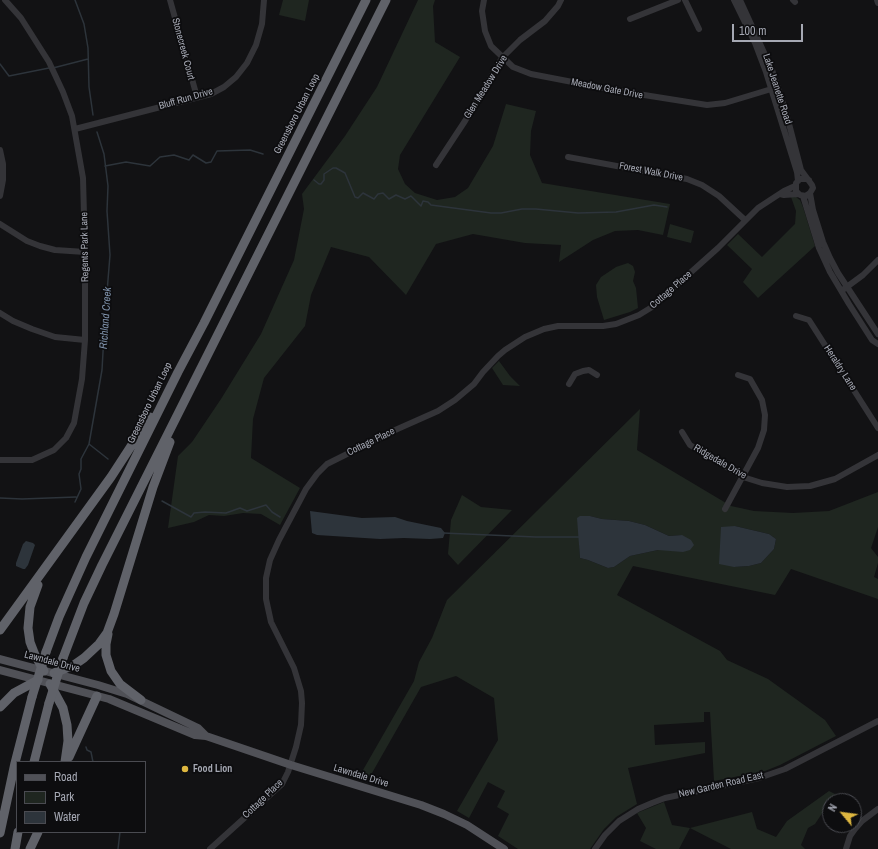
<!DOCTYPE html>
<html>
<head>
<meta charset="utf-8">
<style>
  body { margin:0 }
  #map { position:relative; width:878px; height:849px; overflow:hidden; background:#121214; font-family:"Archivo Narrow",sans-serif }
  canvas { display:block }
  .legend { position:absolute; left:16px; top:761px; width:130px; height:72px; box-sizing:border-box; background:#0d0d0f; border:1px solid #4a4b51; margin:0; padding:5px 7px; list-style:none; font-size:12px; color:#a5a8b3 }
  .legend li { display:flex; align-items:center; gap:8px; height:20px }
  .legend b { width:20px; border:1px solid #4a4b51 }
  .north { position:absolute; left:822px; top:793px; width:40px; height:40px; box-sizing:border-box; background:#0d0d0f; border:1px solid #4a4b51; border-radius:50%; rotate:299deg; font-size:11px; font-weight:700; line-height:16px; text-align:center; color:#a5a8b3 }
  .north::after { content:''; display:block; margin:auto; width:14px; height:18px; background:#deb740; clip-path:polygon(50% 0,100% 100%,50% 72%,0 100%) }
  .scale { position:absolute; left:732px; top:24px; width:71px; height:18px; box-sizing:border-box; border:2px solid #a5a8b3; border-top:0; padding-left:5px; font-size:12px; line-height:14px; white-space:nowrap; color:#a5a8b3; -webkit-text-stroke:3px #0d0d0f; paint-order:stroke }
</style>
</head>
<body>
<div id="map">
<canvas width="878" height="849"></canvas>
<ul class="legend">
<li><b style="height:5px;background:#505157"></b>Road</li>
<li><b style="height:11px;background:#1f2620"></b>Park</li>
<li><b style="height:11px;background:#2d343b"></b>Water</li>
</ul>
<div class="north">N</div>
<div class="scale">100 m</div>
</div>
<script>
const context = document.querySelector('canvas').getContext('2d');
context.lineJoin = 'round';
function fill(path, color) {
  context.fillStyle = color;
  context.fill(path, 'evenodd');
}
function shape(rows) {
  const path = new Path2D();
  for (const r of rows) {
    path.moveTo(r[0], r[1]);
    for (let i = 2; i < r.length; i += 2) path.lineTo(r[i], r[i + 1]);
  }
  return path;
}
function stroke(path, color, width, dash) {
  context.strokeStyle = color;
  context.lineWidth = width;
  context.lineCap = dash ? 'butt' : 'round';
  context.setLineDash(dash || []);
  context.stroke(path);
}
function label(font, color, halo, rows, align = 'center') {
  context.font = font + ' "Archivo Narrow",sans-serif';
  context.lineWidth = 3.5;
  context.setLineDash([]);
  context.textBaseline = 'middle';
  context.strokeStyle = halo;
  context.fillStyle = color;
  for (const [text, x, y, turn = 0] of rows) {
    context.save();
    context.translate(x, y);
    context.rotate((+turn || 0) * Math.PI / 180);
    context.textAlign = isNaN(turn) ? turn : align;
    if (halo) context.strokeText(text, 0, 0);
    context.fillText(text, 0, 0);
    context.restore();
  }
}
fill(shape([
  [283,0,309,0,305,21,279,15],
  [418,0,435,0,433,6,435,42,460,57,400,155,398,169,405,184,415,193,437,200,455,197,468,188,493,146,506,104,536,111,531,131,530,155,542,183,670,204,663,235,638,230,615,231,593,240,559,262,561,245,525,243,473,234,436,244,406,295,369,257,331,247,311,295,305,326,264,378,253,419,251,458,300,488,280,525,261,514,243,513,224,516,209,515,194,522,168,528,178,456,192,442,221,399,261,334,294,260,304,209,302,194,345,136,377,87],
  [791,197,796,197,800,200,803,207,815,246,758,298,743,282,752,269,727,245,738,234,762,257,795,224,796,211],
  [670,224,694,231,691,243,667,237],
  [628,263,633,266,635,272,633,281,636,288,638,308,630,312,604,320,597,297,596,285,601,277,616,267],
  [499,361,510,376,520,386,503,385,492,368],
  [640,409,637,450,731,506,754,511,793,513,829,511,878,492,878,527,871,548,878,557,878,563,874,577,878,579,878,599,791,569,775,595,633,566,617,595,720,651,727,660,768,679,825,720,836,736,780,765,765,771,714,781,710,712,704,712,704,722,654,725,655,745,705,742,705,753,628,768,637,804,616,817,604,829,590,849,518,849,498,836,509,814,497,807,505,791,488,782,469,818,457,811,498,740,494,698,456,676,421,687,368,780,359,777,414,681,419,662,432,638,447,600],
  [590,516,602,519,629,521,645,525,669,536,682,535,666,550,658,550,630,556,614,567,608,568,588,560,580,558,579,537],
  [735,526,769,534,776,539,774,549,761,563,749,566,734,567],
  [462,495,481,507,512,510,458,565,448,554,451,520],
  [829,791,835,794,815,824,808,828,801,845,805,849,731,849,690,828,679,849,656,849,640,841,646,828,637,813,664,802,672,825,690,828,752,812,757,829,776,837,787,821]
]), '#1f2620');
fill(shape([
  [310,511,362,518,395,517,407,521,441,528,445,533,443,538,430,539,404,538,380,539,317,535,312,533],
  [580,516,590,516,602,519,629,521,645,525,669,536,682,535,691,540,694,545,690,550,683,552,658,550,630,556,614,567,608,568,588,560,580,558,577,518],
  [735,526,769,534,776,539,774,549,761,563,749,566,734,567,719,564,721,527],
  [26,541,33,543,35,545,28,565,25,569,23,569,16,566,16,563,23,544]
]), '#2d343b');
stroke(shape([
  [75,0,84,24,88,48,89,87,93,115],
  [0,64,9,76,49,68],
  [53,68,88,59],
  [105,166,126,162,150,166,160,157,174,155,189,160,193,155,206,163,211,162,217,151,250,150,263,154],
  [314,180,319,184,321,184,324,180,324,174,333,168,336,168,345,173,355,197,358,198,363,193,374,199,378,194,383,193,389,199,396,195,405,199,411,196,421,206,423,201,428,202,431,205,491,213,501,213,522,209,536,209,578,213,616,212,654,205,667,207],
  [89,444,108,459],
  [0,498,22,499,76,497],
  [162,501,191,517,194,513,205,512,226,513,240,508,247,511,266,505,272,512,280,517],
  [75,502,81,489,79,474,81,469,81,459,89,444,102,370,105,317,110,255,107,211,108,186,104,154,97,132],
  [443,533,536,537,579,537],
  [86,747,87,750,91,752,93,762],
  [118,849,120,832]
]), '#2d343b', 1.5);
stroke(shape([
  [170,0,197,97],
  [484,0,482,11,485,31,491,46,513,67,531,74,619,91,707,105,725,103,778,87],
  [685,0,699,29],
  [734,0,755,43,766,72,797,172,798,181],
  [740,0,772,70,787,116,801,170,812,185,813,188,810,193,806,196,800,195,796,191,796,183,800,179,806,179,809,180],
  [793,0,795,2],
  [877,0,878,3],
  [630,19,678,0],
  [75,129,211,94,224,87,236,77,247,63,256,45,262,24,264,0],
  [0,150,3,164,3,180,0,196],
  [568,157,687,179,702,185,719,196,745,220],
  [436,165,465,121,502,58,520,40,545,21,558,6,561,0],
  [810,193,813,210,823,242,830,258,838,273,878,334],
  [780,194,784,195,798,194],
  [803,196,819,248,830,272,849,304,872,340,878,344],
  [0,224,27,241,40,246,55,250,85,252],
  [844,289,863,275,878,260],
  [0,313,13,321,32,329,55,337,85,340],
  [796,316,809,320,878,428],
  [569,384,575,374,583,371,589,370,597,375],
  [682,432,690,445,743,477,762,483,787,487,810,486,835,479,878,455],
  [0,460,32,460,54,450,66,438,74,423,82,379,85,340,85,252,83,178,72,116,63,92,49,62,21,18,5,0],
  [725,509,758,448,764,430,765,415,762,400,750,379,738,375],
  [210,849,282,784,288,772,296,747,301,725,302,703,301,691,294,668,271,622,266,599,266,578,270,560,279,540,306,489,317,474,327,464,393,431,438,411,455,400,474,384,483,372,498,356,505,350,525,337,544,329,558,326,603,326,616,324,639,315,652,307,718,248,758,208,784,191,795,186],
  [595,849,605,835,619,821,638,809,652,803,665,798,759,778,785,769,878,721],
  [846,849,850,836,855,829,862,821,878,809]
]), '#343438', 6);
stroke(shape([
  [0,659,98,685,127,694,198,728,206,736],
  [0,670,109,699,195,735,206,736,291,765,421,805,444,814,467,825,504,849]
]), '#505157', 8);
stroke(shape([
  [38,585,30,607,28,628,30,642,35,655,44,671],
  [0,630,111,477,150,417],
  [108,634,106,644,106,655,111,671,120,684,141,700],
  [46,652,59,617,86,557,178,372,204,323,366,0],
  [63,658,84,603,102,565,386,0],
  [54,673,74,665,84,658,99,644,107,633,114,614,153,487,170,442],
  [50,684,63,708,67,725,68,741,65,762],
  [0,707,14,693,38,680],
  [69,757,97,696],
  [34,762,49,703],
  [0,833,15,763,32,697],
  [15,849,18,832],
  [30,849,38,832]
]), '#606269', 9);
stroke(shape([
  [32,697,46,652],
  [49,703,63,658]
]), '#606269', 9);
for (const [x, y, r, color] of [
  [185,769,4,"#deb740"]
]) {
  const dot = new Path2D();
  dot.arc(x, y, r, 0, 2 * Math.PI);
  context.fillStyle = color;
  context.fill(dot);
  stroke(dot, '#0d0d0f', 1.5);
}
label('10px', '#a5a8b3', '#0d0d0f', [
  ["Stonecreek Court",183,49,75],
  ["Glen Meadow Drive",486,87,-58],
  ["Meadow Gate Drive",607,89,11],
  ["Lake Jeanette Road",777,89,72],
  ["Bluff Run Drive",186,99,-16],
  ["Greensboro Urban Loop",297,114,-63],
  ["Forest Walk Drive",651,172,11],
  ["Regents Park Lane",85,247,-91],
  ["Cottage Place",671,290,-41],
  ["Heraldry Lane",840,368,57],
  ["Greensboro Urban Loop",150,403,-64],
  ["Cottage Place",371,442,-26],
  ["Ridgedale Drive",720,462,30],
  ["Lawndale Drive",52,662,15],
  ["Lawndale Drive",361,776,17],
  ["New Garden Road East",721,785,-13],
  ["Cottage Place",263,799,-44]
]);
label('bold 10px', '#a5a8b3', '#0d0d0f', [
  ["Food Lion",193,769]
], 'left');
label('italic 11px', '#7f92ab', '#0d0d0f', [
  ["Richland Creek",106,318,-86]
]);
</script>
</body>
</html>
